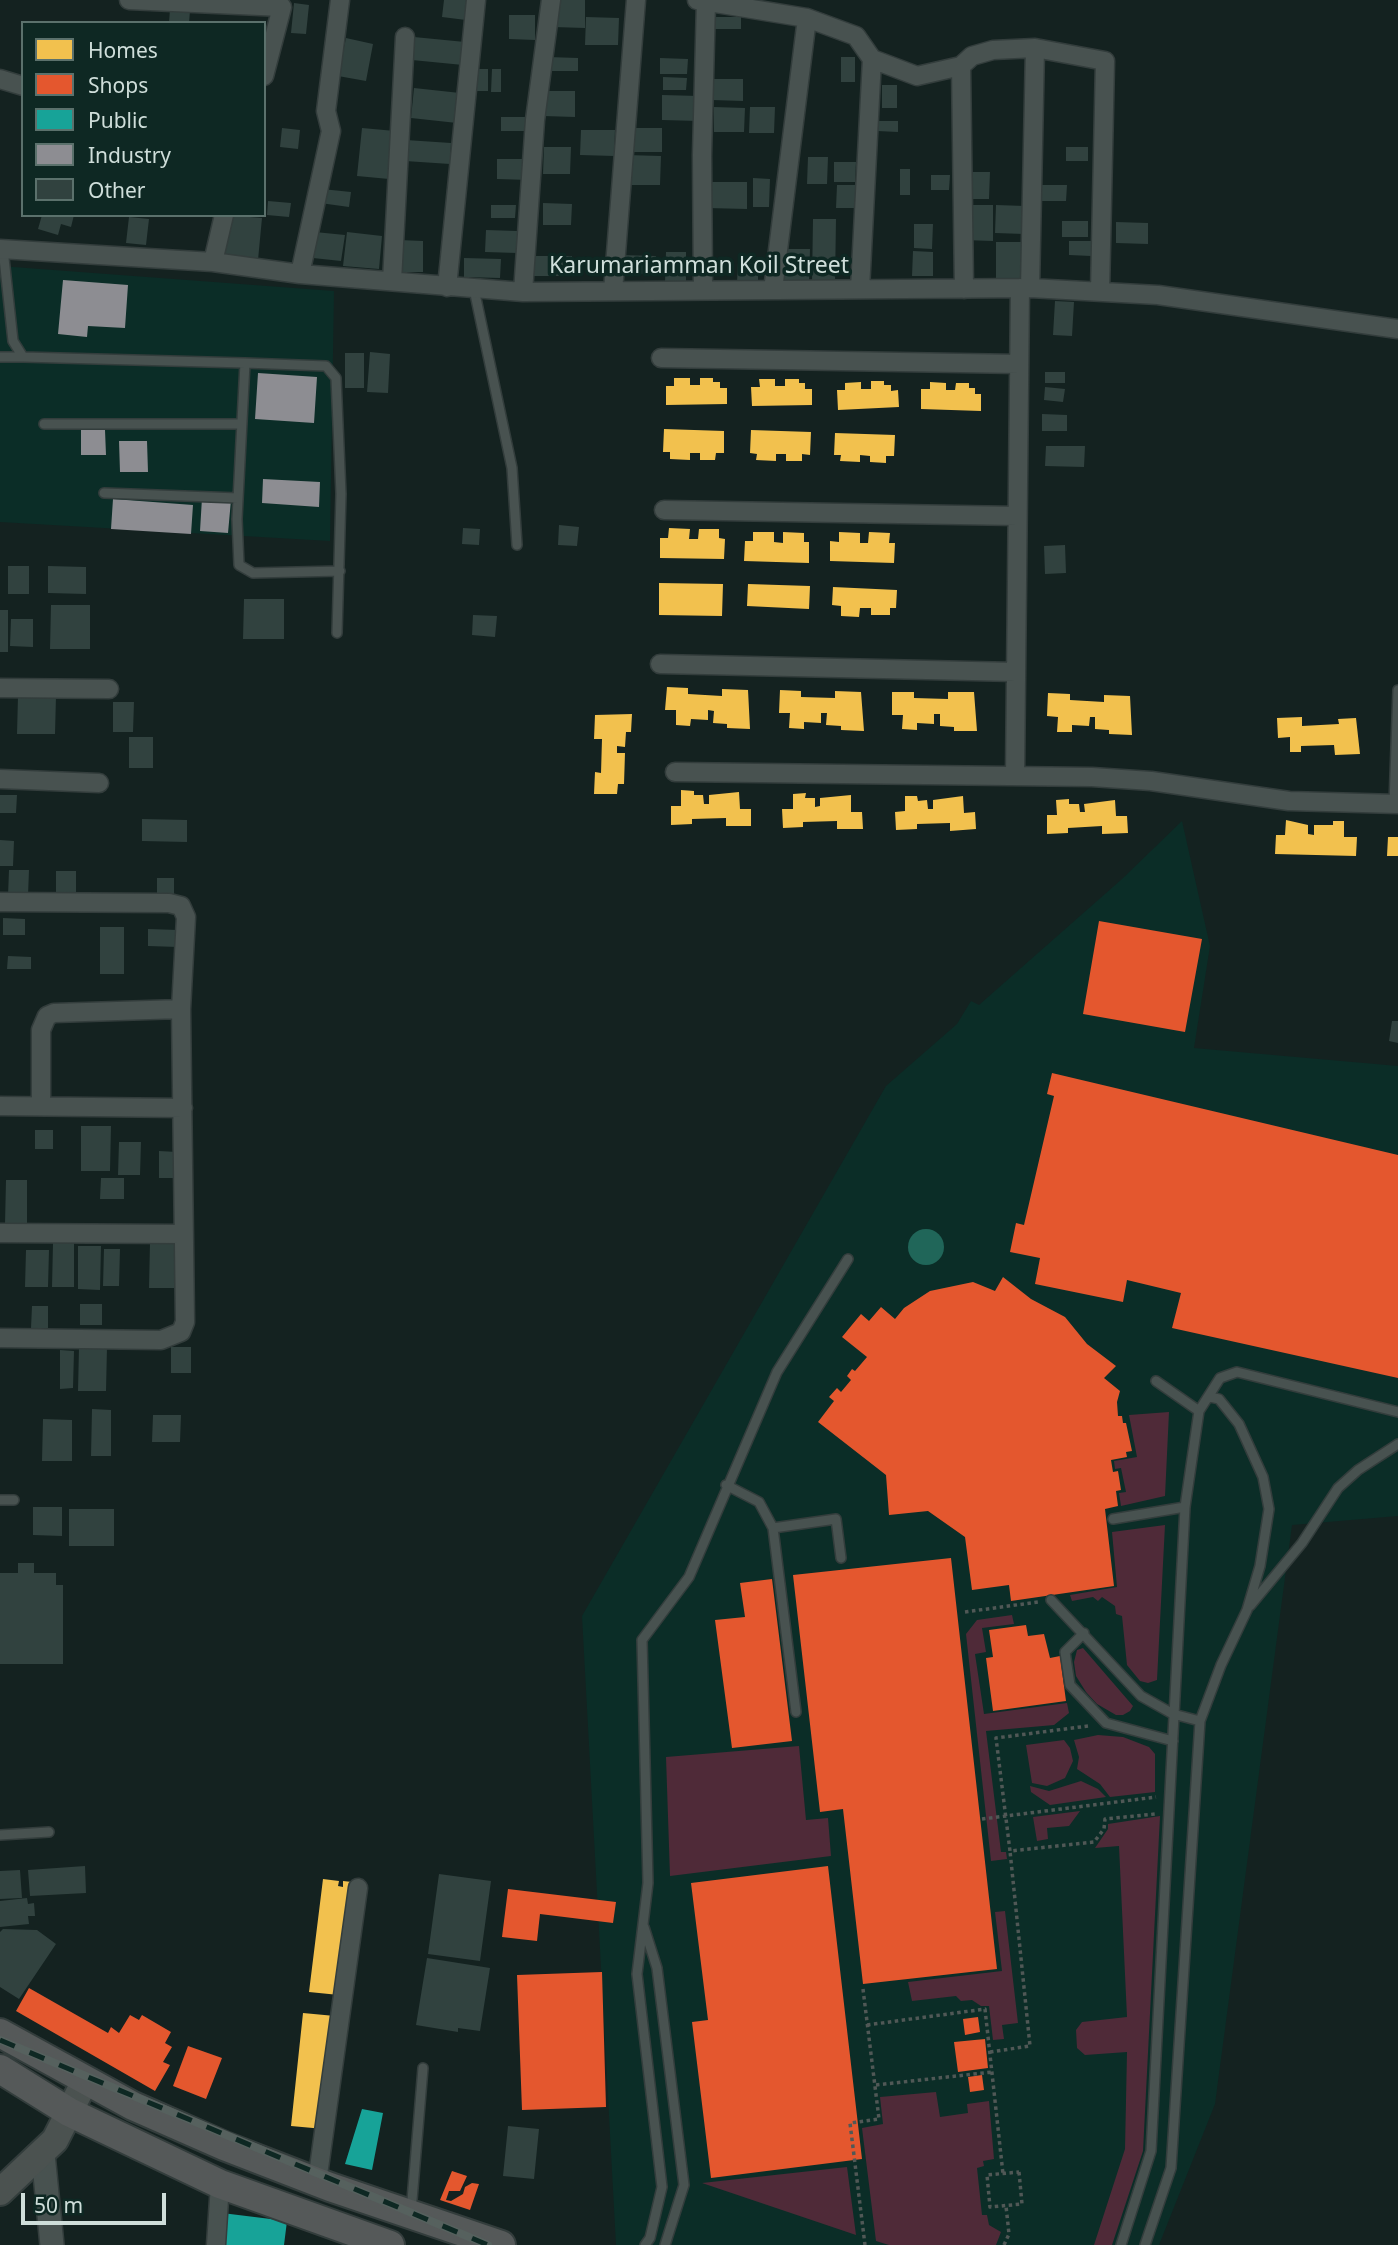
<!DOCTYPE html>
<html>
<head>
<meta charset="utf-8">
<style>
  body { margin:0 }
  #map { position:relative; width:1398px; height:2245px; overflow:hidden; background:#142220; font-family:"Noto Sans",sans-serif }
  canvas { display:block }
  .legend { position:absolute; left:21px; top:21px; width:245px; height:196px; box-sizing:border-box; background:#0e2823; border:2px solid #5b716c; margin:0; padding:9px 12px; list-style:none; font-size:21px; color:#cfdeda }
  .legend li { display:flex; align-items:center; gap:14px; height:35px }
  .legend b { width:35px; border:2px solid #5b716c }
  .scale { position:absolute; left:21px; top:2193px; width:145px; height:32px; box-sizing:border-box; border:4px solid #cfdeda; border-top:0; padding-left:9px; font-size:21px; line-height:24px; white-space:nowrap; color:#cfdeda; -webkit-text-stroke:5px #0e2823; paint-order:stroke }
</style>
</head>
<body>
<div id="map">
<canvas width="1398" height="2245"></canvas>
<ul class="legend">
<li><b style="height:19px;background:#f2c14e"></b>Homes</li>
<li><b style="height:19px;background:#e4572e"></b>Shops</li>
<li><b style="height:19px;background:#17a398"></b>Public</li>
<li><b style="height:19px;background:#8d8d92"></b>Industry</li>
<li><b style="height:19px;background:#31423f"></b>Other</li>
</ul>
<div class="scale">50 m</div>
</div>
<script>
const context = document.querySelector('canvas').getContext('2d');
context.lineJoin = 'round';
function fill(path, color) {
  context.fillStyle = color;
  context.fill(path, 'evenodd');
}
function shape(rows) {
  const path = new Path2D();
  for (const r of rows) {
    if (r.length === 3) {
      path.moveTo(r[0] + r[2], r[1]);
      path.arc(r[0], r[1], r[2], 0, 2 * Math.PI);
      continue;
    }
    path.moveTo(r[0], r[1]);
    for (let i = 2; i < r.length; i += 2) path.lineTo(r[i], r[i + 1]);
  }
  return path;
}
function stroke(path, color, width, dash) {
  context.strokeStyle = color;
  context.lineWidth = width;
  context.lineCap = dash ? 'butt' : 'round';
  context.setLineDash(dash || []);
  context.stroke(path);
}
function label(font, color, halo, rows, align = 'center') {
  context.font = font + ' "Noto Sans",sans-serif';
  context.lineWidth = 7;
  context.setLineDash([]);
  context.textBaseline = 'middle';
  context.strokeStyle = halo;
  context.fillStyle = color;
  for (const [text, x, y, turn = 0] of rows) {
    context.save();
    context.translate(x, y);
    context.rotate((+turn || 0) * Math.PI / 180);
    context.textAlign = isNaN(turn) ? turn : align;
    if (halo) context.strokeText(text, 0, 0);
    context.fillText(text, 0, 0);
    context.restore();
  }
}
fill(shape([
  [0,266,334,291,330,541,0,522],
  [1182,821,1210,946,1194,1048,1398,1066,1398,1516,1292,1525,1215,2104,1159,2245,616,2245,582,1616,886,1086,957,1024,971,1001,979,1005,1122,879]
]), '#0b2d27');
fill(shape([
  [1169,1412,1165,1496,1121,1506,1119,1493,1126,1492,1121,1468,1115,1469,1114,1461,1137,1457,1129,1415],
  [1165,1525,1157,1680,1148,1683,1140,1681,1127,1665,1122,1616,1116,1614,1115,1606,1102,1597,1098,1601,1093,1597,1072,1601,1070,1595,1117,1587,1112,1532],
  [1012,1615,1014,1624,982,1628,986,1652,975,1654,984,1714,1067,1703,1069,1713,1054,1725,986,1731,1001,1852,1006,1852,1007,1859,991,1861,966,1634,977,1620],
  [1083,1648,1133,1706,1130,1711,1123,1715,1116,1715,1097,1704,1086,1692,1076,1676,1074,1662,1077,1650],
  [1098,1735,1123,1737,1149,1747,1155,1754,1155,1792,1110,1797,1100,1784,1077,1769,1079,1757,1074,1740],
  [1064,1740,1070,1748,1073,1761,1065,1778,1047,1786,1032,1783,1026,1745],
  [799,1746,806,1820,828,1818,831,1856,670,1876,666,1757],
  [1081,1781,1098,1789,1106,1797,1050,1805,1031,1792,1030,1786,1049,1791],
  [1080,1811,1069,1826,1047,1828,1048,1839,1037,1841,1033,1817],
  [1160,1816,1143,2151,1112,2245,1094,2245,1125,2149,1127,2052,1085,2055,1077,2048,1076,2030,1082,2022,1127,2017,1119,1846,1095,1848,1108,1829,1108,1824],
  [1005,1911,1018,2023,1002,2025,1004,2039,993,2040,989,2006,981,2006,972,2000,961,2001,956,1996,912,2001,908,1982,1002,1971,995,1912],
  [936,2092,940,2117,968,2113,967,2104,989,2101,994,2159,983,2161,984,2166,977,2168,982,2215,987,2215,989,2225,1001,2232,996,2245,889,2245,876,2241,862,2128,883,2124,880,2097],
  [847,2167,856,2235,702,2183]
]), '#4f2a38');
fill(shape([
  [926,1247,18]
]), '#206659');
fill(shape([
  [674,378,690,378,690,385,700,385,700,378,713,378,713,382,720,382,720,388,727,388,727,404,666,405,666,386,674,386],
  [759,379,775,379,775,386,785,386,785,379,799,379,799,383,805,383,805,389,812,389,812,405,752,406,751,387,760,387],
  [871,381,884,381,884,385,891,385,891,391,898,390,899,407,838,410,837,390,845,390,845,383,861,382,861,389,871,389],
  [930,382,946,383,946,390,955,390,956,383,969,383,969,388,975,388,975,394,981,394,981,411,921,409,921,389,930,389],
  [664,429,724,431,724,453,716,453,715,460,700,460,700,453,690,453,690,460,670,459,670,452,663,452],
  [751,430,811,432,810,455,802,454,802,461,786,461,786,454,776,454,776,461,756,460,757,454,750,453],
  [835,433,895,435,894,456,886,456,886,463,870,462,870,456,860,455,860,462,840,461,841,455,834,455],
  [669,528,690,529,689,539,698,539,699,529,719,529,719,538,725,539,724,559,660,558,660,538,668,538],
  [753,532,774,532,774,542,783,543,783,532,804,533,804,542,809,542,809,563,744,561,745,541,753,541],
  [839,532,860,533,860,543,868,543,869,532,890,533,889,543,895,543,894,563,830,561,830,541,839,542],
  [659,583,723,584,722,616,659,615],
  [748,584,810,586,809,609,747,606],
  [833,587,897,590,896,608,890,608,890,615,871,615,871,608,860,608,859,617,841,616,841,606,832,605],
  [667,687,688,688,688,694,722,696,722,689,748,690,750,729,727,728,727,724,713,723,714,711,708,710,708,720,691,719,690,726,676,725,676,710,665,710],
  [780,690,801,691,801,697,835,698,835,691,861,692,864,731,841,730,841,726,826,725,827,713,821,713,821,723,804,722,804,729,789,728,790,713,779,713],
  [892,692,914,692,914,698,948,699,948,692,974,692,977,731,954,731,954,727,940,726,940,714,934,714,934,724,917,723,917,730,902,729,903,715,892,715],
  [1048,693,1070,694,1070,700,1104,702,1104,695,1130,696,1132,735,1109,734,1109,730,1095,729,1095,717,1090,717,1089,726,1072,725,1072,732,1057,732,1058,717,1047,716],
  [632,714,631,732,626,732,625,747,617,746,617,753,625,753,624,784,618,784,617,794,594,794,595,772,601,773,602,739,594,739,595,715],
  [1302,717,1302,726,1339,724,1338,719,1356,718,1360,754,1335,755,1334,745,1301,746,1301,752,1290,752,1290,737,1278,738,1277,718],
  [681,790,694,791,694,795,703,795,704,804,709,804,709,795,739,792,740,809,751,809,751,826,726,826,726,818,692,819,692,824,671,825,671,806,681,806],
  [806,793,805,798,815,798,815,807,820,806,820,798,851,795,851,812,862,812,863,829,837,829,837,821,803,822,803,827,783,828,782,809,793,809,793,794],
  [905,796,917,796,918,801,927,800,928,809,933,809,933,800,963,796,964,813,975,812,976,829,950,831,950,823,917,824,917,829,896,830,895,812,905,811],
  [1069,799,1069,804,1079,804,1080,812,1085,812,1084,804,1115,800,1116,816,1127,816,1128,833,1102,834,1102,826,1068,828,1068,833,1047,834,1047,815,1057,815,1056,800],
  [1286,820,1308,825,1308,834,1314,835,1314,825,1333,825,1333,821,1344,821,1344,837,1357,837,1356,856,1275,854,1276,835,1285,835],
  [1388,837,1398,837,1398,856,1387,856],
  [323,1879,339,1881,338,1886,343,1887,343,1881,352,1882,339,1995,309,1992],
  [303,2013,335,2016,324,2129,291,2126]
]), '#f2c14e');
fill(shape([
  [1099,921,1202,939,1185,1032,1083,1014],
  [1052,1073,1398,1155,1398,1378,1172,1328,1181,1293,1127,1280,1123,1302,1035,1284,1040,1258,1010,1252,1016,1223,1024,1225,1054,1096,1047,1094],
  [1003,1277,1031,1299,1065,1317,1087,1344,1116,1366,1104,1378,1120,1391,1117,1402,1118,1416,1122,1416,1123,1423,1126,1423,1132,1451,1126,1452,1127,1457,1111,1460,1113,1472,1118,1471,1121,1490,1116,1491,1118,1506,1105,1509,1114,1586,1011,1601,1009,1585,972,1590,965,1537,928,1511,889,1515,886,1475,818,1422,834,1401,829,1397,837,1388,841,1392,851,1380,847,1376,852,1369,855,1371,867,1357,842,1337,861,1314,869,1321,881,1307,895,1319,904,1308,930,1291,973,1282,995,1291],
  [951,1558,997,1969,863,1984,843,1809,820,1812,793,1575],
  [772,1579,792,1741,732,1748,715,1620,745,1617,740,1583],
  [1026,1625,1028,1636,1044,1634,1050,1658,1060,1656,1066,1701,993,1711,986,1658,993,1657,989,1630],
  [828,1866,862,2159,711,2178,692,2022,708,2020,691,1883],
  [508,1889,616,1902,613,1923,540,1914,537,1941,502,1937],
  [602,1972,606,2107,522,2110,517,1975],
  [29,1988,108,2033,111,2027,119,2033,130,2015,139,2020,142,2015,171,2032,165,2043,172,2047,163,2062,170,2065,155,2091,16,2011],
  [978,2017,980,2032,965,2035,963,2019],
  [985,2039,988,2068,958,2072,954,2042],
  [188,2046,222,2058,206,2099,173,2086],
  [982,2075,984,2090,970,2092,968,2077],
  [452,2171,467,2176,460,2191,449,2191,446,2200,451,2201,463,2194,465,2187,472,2183,479,2184,470,2210,440,2200]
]), '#e4572e');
fill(shape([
  [362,2109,383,2113,372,2170,345,2164],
  [222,2213,287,2221,284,2245,218,2245]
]), '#17a398');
fill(shape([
  [63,280,128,285,125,328,88,326,87,337,58,334],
  [258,373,317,377,314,423,255,419],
  [81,430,105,430,106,455,81,455],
  [119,441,147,441,148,472,120,472],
  [263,479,320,482,319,507,262,503],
  [202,498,231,500,228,533,200,531],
  [113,499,193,505,191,534,111,529]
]), '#8d8d92');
fill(shape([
  [444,0,468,0,466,20,442,17],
  [554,0,585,0,585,28,553,27],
  [294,3,309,5,306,34,291,33],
  [170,9,190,11,189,23,169,23],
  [509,15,535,15,535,40,509,39],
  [586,17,619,18,618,45,585,45],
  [710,17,741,17,741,29,710,29],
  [414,37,465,42,463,65,412,60],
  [346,38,373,44,366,81,338,76],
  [548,57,578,58,578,71,548,71],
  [841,57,855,57,855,82,841,82],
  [660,58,688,59,687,74,660,74],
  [475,69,488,69,488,91,475,91],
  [492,69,501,69,501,92,491,92],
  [663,77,687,78,686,90,663,90],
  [713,79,743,79,743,101,712,100],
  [882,85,897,85,897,108,882,108],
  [414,88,460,93,457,123,411,118],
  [544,91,575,91,575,117,543,116],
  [662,95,699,96,699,121,662,120],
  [714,107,745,108,744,132,714,132],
  [750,107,775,107,774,133,749,133],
  [501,117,532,117,532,131,501,131],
  [877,121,898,121,898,132,877,131],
  [282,128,300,130,298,149,280,147],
  [362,128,395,131,389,179,357,176],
  [629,128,662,128,662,152,629,152],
  [581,130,615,130,614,156,580,155],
  [406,140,451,143,450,164,405,161],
  [544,147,571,147,570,174,543,174],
  [1066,147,1088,147,1088,161,1066,161],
  [626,155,661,156,660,185,625,185],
  [808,157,828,157,827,184,807,184],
  [497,159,529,159,529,180,497,179],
  [834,162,856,162,855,182,834,182],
  [900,169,910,169,910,195,900,195],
  [968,172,990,172,989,199,967,199],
  [931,175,950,175,949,190,931,190],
  [753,178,770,179,769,207,753,207],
  [708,182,747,182,747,209,707,208],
  [837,185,857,185,857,208,836,208],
  [1036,185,1067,185,1066,201,1035,201],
  [322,189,351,192,349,207,320,203],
  [268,201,291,203,289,217,267,215],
  [543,203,572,204,571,225,543,225],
  [491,205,516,205,515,218,491,218],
  [964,205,993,205,993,241,963,240],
  [996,205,1025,206,1024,234,995,233],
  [42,215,74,215,71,227,61,224,58,235,38,229],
  [226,215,262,218,258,260,222,256],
  [129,217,149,219,146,245,126,243],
  [813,219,836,219,835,283,812,283],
  [1062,221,1088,221,1088,237,1062,237],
  [1116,222,1148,223,1148,244,1116,243],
  [914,224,933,224,932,249,914,248],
  [486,230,517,231,517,253,485,252],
  [315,232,345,235,341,261,313,258],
  [347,232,382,236,379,269,343,266],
  [399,240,423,241,423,272,398,272],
  [1069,241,1091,241,1091,256,1069,255],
  [996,242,1026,242,1025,282,996,281],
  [781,249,810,249,809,284,780,283],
  [913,251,933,252,933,276,912,276],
  [666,252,686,252,686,282,665,282],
  [618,255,656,256,656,274,618,273],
  [532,256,572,256,572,276,532,276],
  [464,258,501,259,500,278,464,277],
  [738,262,758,263,758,283,737,283],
  [1055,301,1074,302,1072,336,1053,335],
  [370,352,390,354,388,393,367,392],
  [345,353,364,353,364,388,345,388],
  [1045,372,1065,372,1065,383,1045,383],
  [1045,387,1065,389,1063,402,1044,400],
  [1042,414,1067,415,1067,431,1042,431],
  [1046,446,1085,446,1084,467,1045,466],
  [559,525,579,527,577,546,558,545],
  [463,528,480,529,479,545,462,544],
  [1065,545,1066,573,1045,574,1044,546],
  [8,566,29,566,29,594,8,594],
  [48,566,86,567,86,594,48,593],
  [244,599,284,599,284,639,243,639],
  [51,605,90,605,90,649,50,649],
  [0,610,8,610,8,652,0,652],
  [473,615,497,616,495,637,472,635],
  [11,619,33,619,33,647,10,646],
  [18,696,56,696,55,734,17,734],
  [113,702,134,702,133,732,113,732],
  [129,737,153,737,153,768,129,768],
  [0,795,17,795,16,813,0,813],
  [142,819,187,820,187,842,142,841],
  [0,840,14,841,13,866,0,866],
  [9,870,29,870,28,896,8,896],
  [56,871,76,871,76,893,56,892],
  [157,878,174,878,174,898,157,898],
  [3,918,25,919,25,935,3,935],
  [100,927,124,927,124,974,100,974],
  [148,929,178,930,178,947,148,946],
  [8,956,31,957,31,969,7,969],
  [1392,1021,1398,1021,1398,1043,1389,1041],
  [81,1126,111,1126,110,1171,81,1171],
  [35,1130,53,1130,53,1149,35,1149],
  [119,1142,141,1142,140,1175,118,1175],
  [159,1151,177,1152,177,1178,159,1178],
  [101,1178,124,1178,124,1199,100,1199],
  [6,1180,27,1180,27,1224,5,1224],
  [53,1243,74,1243,74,1287,52,1287],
  [150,1243,177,1243,177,1288,149,1288],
  [78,1246,101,1246,100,1290,78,1289],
  [104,1249,120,1249,119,1286,103,1286],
  [26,1250,49,1250,48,1287,25,1287],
  [80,1304,102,1304,102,1325,80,1325],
  [32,1306,48,1306,48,1328,31,1328],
  [79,1347,107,1347,106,1391,78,1391],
  [171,1347,191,1347,191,1373,171,1373],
  [60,1350,74,1351,73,1388,60,1389],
  [92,1409,111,1410,111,1456,91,1456],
  [153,1415,181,1415,180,1442,152,1442],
  [43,1419,72,1420,72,1461,42,1461],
  [33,1507,62,1507,62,1536,33,1535],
  [69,1509,114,1509,114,1546,69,1546],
  [18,1563,34,1563,34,1573,56,1573,56,1585,63,1585,63,1664,0,1664,0,1573,18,1573],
  [85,1866,86,1893,30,1896,28,1870],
  [20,1870,22,1898,0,1899,0,1871],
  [439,1874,491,1881,480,1961,428,1954],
  [27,1898,28,1904,34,1903,35,1916,28,1916,29,1924,0,1927,0,1901],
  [3,1929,37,1930,56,1944,19,1999,0,1987,0,1932],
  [427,1958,490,1968,480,2031,458,2028,458,2032,416,2025],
  [508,2126,539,2129,534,2179,503,2176]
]), '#31423f');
const service = shape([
  [3,249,13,341,23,357,245,363,237,519,239,565,253,573,340,571],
  [474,289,512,468,517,545],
  [0,357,23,357],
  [245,363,326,366,336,378,341,494,337,633],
  [44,424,242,424],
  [104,493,238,498],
  [1394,804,1398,690],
  [1156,1381,1199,1411],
  [726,1485,759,1502,773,1528,836,1519,841,1558],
  [0,1500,14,1500],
  [1113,1519,1185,1507],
  [773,1528,796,1712],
  [1051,1600,1141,1696,1173,1714,1200,1721],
  [1250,1606,1302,1543,1338,1488,1358,1470,1398,1444],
  [1084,1633,1065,1652,1070,1685,1106,1723,1173,1741],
  [0,1835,49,1832],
  [644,1927,657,1968,684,2185,665,2245],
  [411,2212,423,2068],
  [645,2245,650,2238,662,2187,637,1974,648,1883,642,1640,689,1577,777,1372,848,1259],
  [1121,2245,1151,2151,1185,1507,1199,1411,1220,1378,1237,1372,1398,1412],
  [1145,2245,1171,2168,1200,1721,1221,1665,1247,1610,1260,1566,1269,1509,1263,1477,1239,1424,1219,1399,1210,1397]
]);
const minor = shape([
  [129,0,282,7,264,76],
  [697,0,807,18,856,36,872,59,917,76,961,66,972,56,993,50,1035,48],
  [961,66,964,289],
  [0,79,23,86],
  [0,249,213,262,300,274,523,292,1030,288,1158,295,1398,329],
  [213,262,224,215],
  [300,274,331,131,326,111,340,0],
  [392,281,405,37],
  [447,287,476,0],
  [1030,288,1035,48,1105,61,1100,292],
  [860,289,872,59],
  [703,290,702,155,706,2],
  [773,290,807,18],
  [613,291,636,0],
  [523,292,535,120,551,0],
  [661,358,1019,364],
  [664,510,1017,516],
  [660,664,1016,672],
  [0,688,109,689],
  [675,772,1092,777,1151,781,1289,801,1398,804],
  [1015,776,1020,288],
  [0,779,99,783],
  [0,902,169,903,181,906,186,917,181,1009,185,1322,181,1332,161,1340,0,1338],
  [0,1106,183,1108],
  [41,1106,41,1030,47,1016,54,1013,181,1009],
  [0,1233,183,1234],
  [317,2182,358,1888],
  [216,2245,220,2184]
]);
const tertiary = shape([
  [43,2154,52,2245]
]);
const secondary = shape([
  [0,2192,55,2140,85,2081]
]);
const primary = shape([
  [0,2033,133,2106,224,2146,330,2187,501,2245],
  [0,2069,69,2112,220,2184,390,2245]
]);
stroke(service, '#333d3c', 12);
stroke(minor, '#333d3c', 21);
stroke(tertiary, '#333d3c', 26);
stroke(secondary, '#333d3c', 30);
stroke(primary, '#333d3c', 32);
stroke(shape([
  [965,1612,1038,1602],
  [1088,1726,996,1738,1010,1851,1094,1842,1104,1829,1105,1819,1155,1814],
  [982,1819,1156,1797],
  [863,1989,879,2119,850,2123,865,2245],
  [867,2025,985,2009,1003,2174],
  [990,2052,1030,2046,1010,1851],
  [876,2085,992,2072],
  [1019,2172,1022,2204,990,2207,987,2175,1019,2172],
  [1004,2245,1009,2234,1006,2206]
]), '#505856', 3.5, [3.5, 3.5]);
stroke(service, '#485250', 9);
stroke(minor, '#485250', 18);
stroke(tertiary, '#485250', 23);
stroke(secondary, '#4b5250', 26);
stroke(primary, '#555959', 28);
const rail = shape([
  [0,2040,488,2245]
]);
stroke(rail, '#56615e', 8);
stroke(rail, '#0e2823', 5, [16]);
label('23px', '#cfdeda', '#0e2823', [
  ["Karumariamman Koil Street",699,266]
]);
</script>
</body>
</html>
